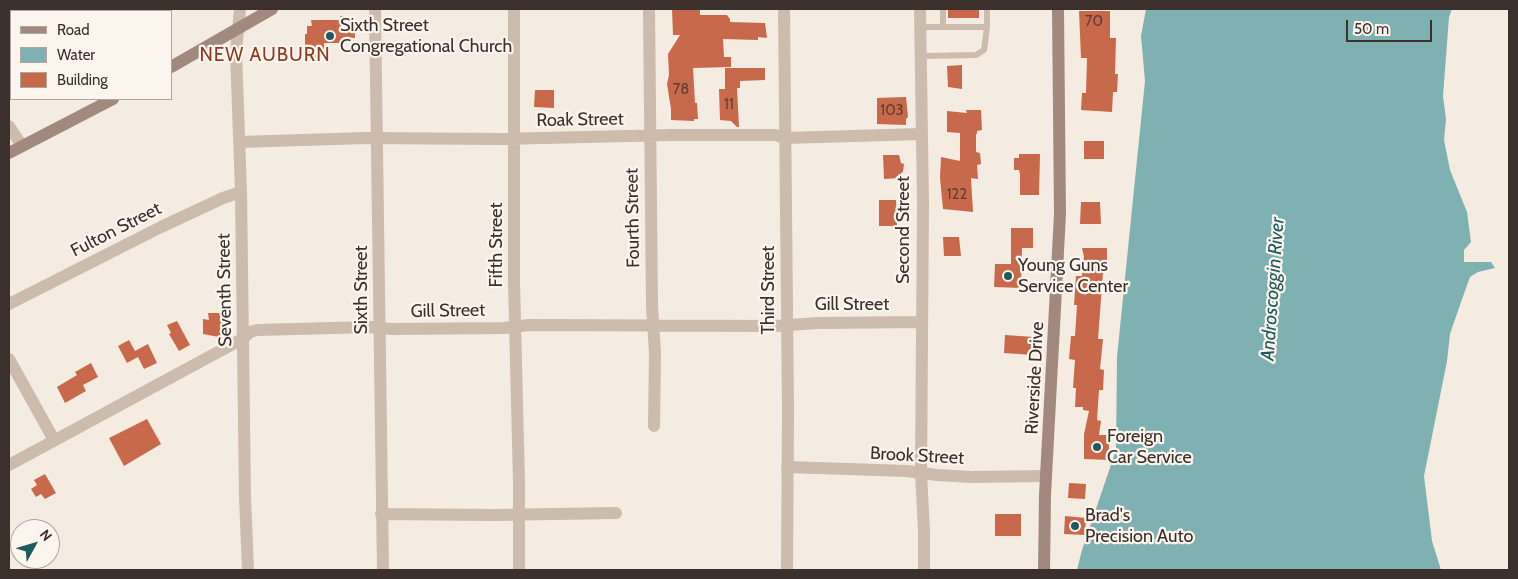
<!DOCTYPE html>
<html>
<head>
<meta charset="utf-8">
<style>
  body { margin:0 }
  #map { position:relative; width:1518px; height:579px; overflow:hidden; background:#f4ebe1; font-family:Cabin,sans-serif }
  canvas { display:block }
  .frame { position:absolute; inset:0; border:10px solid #3b302b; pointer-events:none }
  .legend { position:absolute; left:10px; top:10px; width:162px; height:90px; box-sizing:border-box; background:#fbf5ee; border:1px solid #aea6a0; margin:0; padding:6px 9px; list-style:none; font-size:15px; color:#3b302b }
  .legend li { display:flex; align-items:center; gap:10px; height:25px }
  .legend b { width:25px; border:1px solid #aea6a0 }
  .north { position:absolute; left:10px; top:519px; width:50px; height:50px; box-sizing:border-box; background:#fbf5ee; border:1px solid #aea6a0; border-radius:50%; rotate:51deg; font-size:14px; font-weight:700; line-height:20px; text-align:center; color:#3b302b }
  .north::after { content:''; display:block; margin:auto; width:18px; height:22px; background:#1f5a5e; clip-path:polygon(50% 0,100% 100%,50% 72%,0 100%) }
  .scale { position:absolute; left:1346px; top:20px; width:86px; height:22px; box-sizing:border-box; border:2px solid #3b302b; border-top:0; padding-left:6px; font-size:15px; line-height:18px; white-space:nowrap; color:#3b302b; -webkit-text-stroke:4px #fbf5ee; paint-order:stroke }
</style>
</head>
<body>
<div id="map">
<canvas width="1518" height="579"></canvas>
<div class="frame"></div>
<ul class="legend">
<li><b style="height:6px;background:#a18a7d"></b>Road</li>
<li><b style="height:14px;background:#7fb0b2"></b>Water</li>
<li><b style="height:14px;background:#c8694b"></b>Building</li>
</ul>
<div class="north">N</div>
<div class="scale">50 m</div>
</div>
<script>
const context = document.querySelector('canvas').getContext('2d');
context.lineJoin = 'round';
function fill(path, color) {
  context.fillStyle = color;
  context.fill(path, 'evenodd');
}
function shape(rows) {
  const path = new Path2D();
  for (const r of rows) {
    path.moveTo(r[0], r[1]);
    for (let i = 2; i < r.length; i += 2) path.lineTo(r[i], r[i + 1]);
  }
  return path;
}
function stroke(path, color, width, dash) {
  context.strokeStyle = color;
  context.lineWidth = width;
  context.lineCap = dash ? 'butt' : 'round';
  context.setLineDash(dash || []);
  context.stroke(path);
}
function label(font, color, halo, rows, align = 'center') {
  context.font = font + ' Cabin,sans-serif';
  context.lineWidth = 4.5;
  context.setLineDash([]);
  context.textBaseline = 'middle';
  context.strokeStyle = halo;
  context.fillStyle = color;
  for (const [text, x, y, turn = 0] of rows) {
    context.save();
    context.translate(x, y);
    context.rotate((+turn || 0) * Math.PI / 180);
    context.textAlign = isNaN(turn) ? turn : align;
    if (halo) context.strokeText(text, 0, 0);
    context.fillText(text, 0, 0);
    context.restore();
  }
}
fill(shape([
  [1146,9,1452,9,1449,17,1443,96,1446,119,1444,140,1450,170,1467,212,1471,242,1464,250,1464,262,1491,262,1495,268,1478,272,1470,277,1461,302,1450,334,1447,361,1424,476,1432,541,1441,570,1077,570,1082,550,1116,450,1117,357,1145,81,1141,36]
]), '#7fb0b2');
fill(shape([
  [672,9,700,9,700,15,727,15,730,19,730,22,765,23,767,38,758,37,758,40,723,39,724,57,731,57,731,67,693,68,695,103,697,103,698,119,694,119,694,121,671,120,671,109,667,84,669,75,668,54,680,35,673,35],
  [948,9,979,9,979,18,948,18],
  [1079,11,1110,11,1110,38,1116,38,1115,74,1118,74,1117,92,1113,92,1112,112,1081,110,1082,93,1086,93,1087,58,1081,58],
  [340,16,349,16,349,26,355,26,355,38,347,38,347,43,324,43,325,58,305,58,305,34,307,34,307,26,312,26,311,20,340,20],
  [962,65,962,89,948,87,947,66],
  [725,68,765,68,765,80,740,81,740,88,737,88,739,127,737,127,731,121,720,120,719,89,725,89],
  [535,90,554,90,554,108,534,107],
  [906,97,908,117,906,119,906,125,877,124,877,98],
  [966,110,981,110,982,130,977,131,977,134,976,134,976,152,980,153,981,164,977,165,978,179,971,178,973,212,943,209,940,178,941,157,960,161,960,133,947,132,947,111,967,113],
  [1084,141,1104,141,1104,159,1084,159],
  [1019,154,1040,154,1039,195,1020,195,1020,174,1019,170,1014,170,1014,158,1019,158],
  [883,155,899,155,901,163,904,164,903,172,901,173,901,178,884,179],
  [879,200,896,200,897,226,879,226],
  [1081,202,1100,202,1101,224,1080,224],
  [1011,228,1033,228,1033,248,1022,248,1021,288,994,287,995,264,1011,264],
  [943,237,959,237,961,256,944,256],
  [1082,248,1107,248,1107,272,1103,272,1098,339,1103,339,1100,369,1104,370,1103,390,1099,390,1097,420,1101,421,1099,435,1109,435,1109,460,1084,459,1084,434,1089,411,1083,410,1083,407,1075,407,1076,388,1073,388,1075,360,1069,359,1071,336,1075,336,1077,305,1074,305,1076,276,1082,276,1084,257],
  [208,313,226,313,227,325,219,337,203,334,203,319,209,320],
  [177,321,190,345,179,351,169,334,171,333,167,325],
  [1005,335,1034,337,1033,355,1004,353],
  [129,340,135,351,148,344,157,363,144,369,138,357,127,363,118,346],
  [91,363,98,377,83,385,86,391,65,403,57,387,77,375,75,372],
  [147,419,161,444,124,466,109,438],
  [45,474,56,493,45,499,41,494,36,497,31,489,37,485,34,480],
  [1069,483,1086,484,1085,499,1068,498],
  [995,514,1021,514,1021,536,995,536],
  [1065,516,1086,518,1085,535,1064,534]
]), '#c8694b');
stroke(shape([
  [943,9,943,26],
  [920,27,987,27],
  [922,56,976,55,984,50,987,27,987,9]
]), '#cdbbac', 6);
stroke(shape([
  [101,9,102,11],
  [240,9,236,52,241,192,245,497,248,570],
  [375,9,383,570],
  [514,9,514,282,519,482,519,570],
  [649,9,652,306,655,353,654,426],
  [784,9,788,409,787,570],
  [920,9,923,204,921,473,924,531,924,570],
  [9,126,22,146],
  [240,142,365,138,501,139,671,135,775,135,785,138,921,134],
  [9,304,161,227,223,198,241,192],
  [9,359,54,440],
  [9,465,244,338,250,332,257,330,370,327,392,329,504,328,529,325,774,326,818,323,922,322],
  [787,467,907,471,937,475,971,477,1046,476],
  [381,514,493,515,616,513]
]), '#cdbbac', 12);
stroke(shape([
  [171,67,272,9],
  [9,153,113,99],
  [1044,570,1045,495,1060,214,1058,9]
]), '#a18a7d', 12);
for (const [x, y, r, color] of [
  [330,36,5,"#1f5a5e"],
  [1008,276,5,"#1f5a5e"],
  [1097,447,5,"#1f5a5e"],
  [1075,526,5,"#1f5a5e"]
]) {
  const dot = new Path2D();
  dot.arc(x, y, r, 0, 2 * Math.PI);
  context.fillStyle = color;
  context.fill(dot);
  stroke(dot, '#fbf5ee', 2);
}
label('15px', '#5e3e33', null, [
  ["70",1094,22],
  ["78",681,90],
  ["11",729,105],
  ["103",892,111],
  ["122",957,195]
]);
label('18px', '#3b302b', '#fbf5ee', [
  ["Sixth Street",340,26],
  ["Congregational Church",340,47],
  ["Young Guns",1018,266],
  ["Service Center",1018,287],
  ["Foreign",1107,437],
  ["Car Service",1107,458],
  ["Brad's",1085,516],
  ["Precision Auto",1085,537]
], 'left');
label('18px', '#3b302b', '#fbf5ee', [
  ["Roak Street",580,120,-1],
  ["Fourth Street",633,218,-91],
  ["Fulton Street",116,230,-27],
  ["Second Street",904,230,-90],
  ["Fifth Street",497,245,-90],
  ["Seventh Street",225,290,-91],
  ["Sixth Street",362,290,-90],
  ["Third Street",769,290,-90],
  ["Gill Street",852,305],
  ["Gill Street",448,311,-1],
  ["Riverside Drive",1035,378,-87],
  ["Brook Street",917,456,3]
]);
context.letterSpacing = '1px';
label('19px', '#8c3b22', '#fbf5ee', [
  ["NEW AUBURN",265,55]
]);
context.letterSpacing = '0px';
label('italic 19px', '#1f5a5e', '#fbf5ee', [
  ["Androscoggin River",1273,289,-86]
]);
</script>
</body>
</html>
